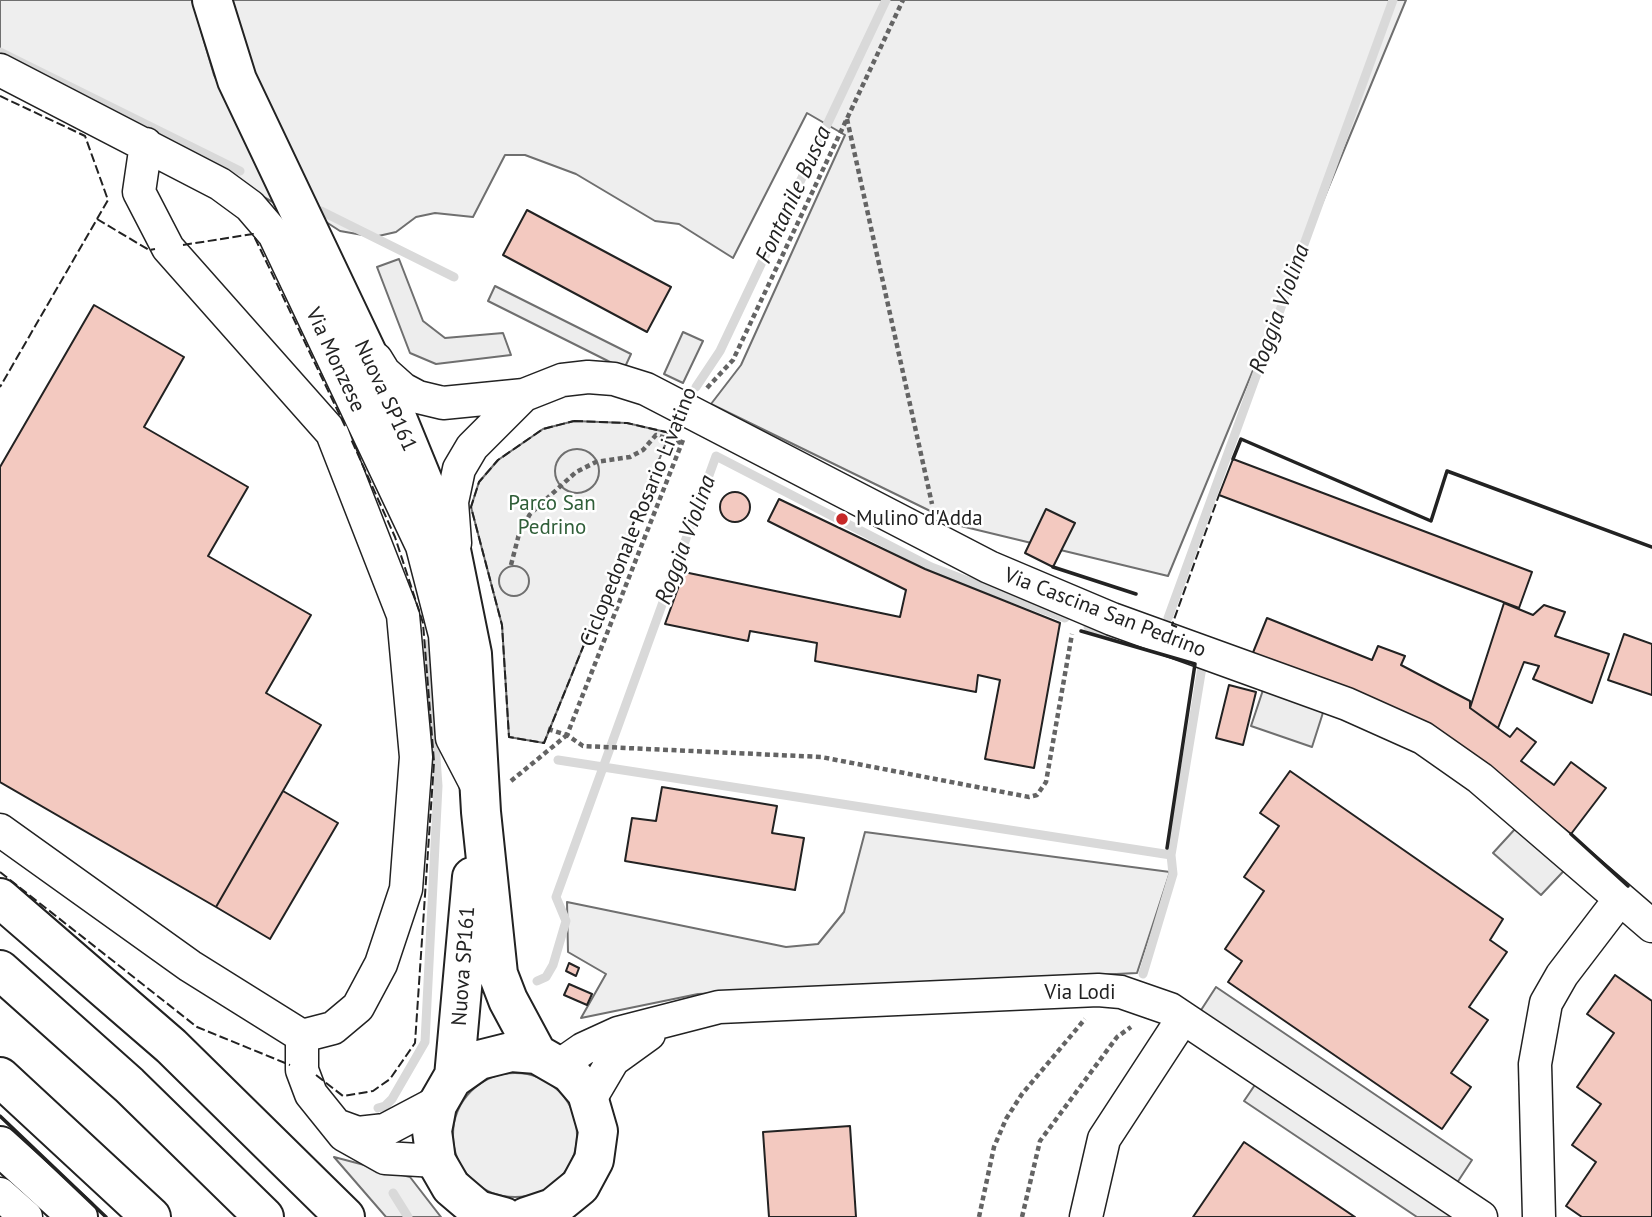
<!DOCTYPE html>
<html>
<head>
<meta charset="utf-8">
<style>
  body { margin:0 }
  canvas { display:block; background:#fff }
</style>
</head>
<body>
<canvas width="1652" height="1217"></canvas>
<script>
const context = document.querySelector('canvas').getContext('2d');
context.lineJoin = 'round';
function fill(path, color) {
  context.fillStyle = color;
  context.fill(path, 'evenodd');
}
function shape(rows) {
  const path = new Path2D();
  for (const r of rows) {
    if (r.length === 3) {
      path.moveTo(r[0] + r[2], r[1]);
      path.arc(r[0], r[1], r[2], 0, 2 * Math.PI);
      continue;
    }
    path.moveTo(r[0], r[1]);
    for (let i = 2; i < r.length; i += 2) path.lineTo(r[i], r[i + 1]);
  }
  return path;
}
function stroke(path, color, width, dash) {
  context.strokeStyle = color;
  context.lineWidth = width;
  context.lineCap = dash ? 'butt' : 'round';
  context.setLineDash(dash || []);
  context.stroke(path);
}
function label(font, color, halo, rows, align = 'center') {
  context.font = font + ' "PT Sans",sans-serif';
  context.lineWidth = 5;
  context.setLineDash([]);
  context.textBaseline = 'middle';
  context.strokeStyle = halo;
  context.fillStyle = color;
  for (const [text, x, y, turn = 0] of rows) {
    context.save();
    context.translate(x, y);
    context.rotate((+turn || 0) * Math.PI / 180);
    context.textAlign = isNaN(turn) ? turn : align;
    if (halo) context.strokeText(text, 0, 0);
    context.fillText(text, 0, 0);
    context.restore();
  }
}
const green = shape([
  [0,0,192,0,214,75,282,207,0,54,0,0],
  [229,0,1406,0,1168,576,961,526,711,404,741,365,845,135,807,113,733,258,679,224,655,221,576,174,525,155,505,155,473,217,435,213,416,217,396,232,374,237,340,231,323,220,279,141,281,128,245,52,229,0],
  [574,421,627,423,670,433,544,743,509,737,502,625,471,507,479,482,498,460,543,429,574,421],
  [865,832,1170,872,1137,973,698,994,581,1018,606,974,568,952,567,902,786,947,818,944,844,912,865,832],
  [515,1135,62],
  [334,1157,410,1177,441,1217,386,1217,334,1157]
]);
fill(green, '#eee');
stroke(green, '#6f6f6f', 2);
const parking = shape([
  [399,259,423,321,445,338,503,333,511,355,436,364,410,353,377,267,399,259],
  [495,286,631,354,624,369,488,301,495,286],
  [683,332,703,341,683,383,664,374,683,332],
  [577,471,22],
  [514,581,15],
  [1268,675,1328,697,1312,747,1251,726,1268,675],
  [1526,817,1575,859,1541,895,1493,853,1526,817],
  [1216,987,1472,1160,1449,1195,1481,1217,1417,1217,1244,1101,1263,1073,1192,1024,1216,987]
]);
fill(parking, '#ededed');
stroke(parking, '#6f6f6f', 2);
stroke(shape([
  [0,52,240,171],
  [321,211,454,277],
  [696,387,720,351,886,0],
  [1168,618,1393,0],
  [1088,627,1113,636],
  [558,760,1171,855,1203,661,1201,661],
  [1143,974,1173,874,1171,855],
  [537,981,546,977,553,965,566,921,556,897,716,456,931,567,1065,618],
  [378,1108,385,1106,392,1099,425,1042,438,786,428,644],
  [393,1193,408,1217]
]), '#d9d9d9', 9);
const building = shape([
  [527,210,671,287,647,332,503,255,527,210],
  [94,305,184,357,144,427,248,487,208,556,311,615,266,693,321,725,216,907,0,782,0,467,94,305],
  [1233,459,1532,572,1519,608,1219,495,1233,459],
  [735,507,15],
  [779,499,925,569,1060,623,1034,768,985,759,1000,680,978,675,976,692,815,661,817,643,750,631,748,641,665,624,684,572,900,617,906,590,768,521,779,499],
  [1046,509,1075,523,1053,567,1025,553,1046,509],
  [1504,603,1533,615,1544,605,1565,612,1555,636,1609,654,1592,703,1533,679,1539,666,1524,662,1498,728,1470,708,1504,603],
  [1267,618,1372,660,1378,646,1405,656,1401,665,1470,701,1470,708,1510,737,1517,728,1536,742,1521,761,1554,785,1571,762,1606,788,1571,834,1496,775,1252,655,1267,618],
  [1624,634,1652,644,1652,695,1608,680,1624,634],
  [1229,685,1256,692,1243,745,1216,738,1229,685],
  [1290,771,1503,919,1490,940,1507,952,1469,1007,1488,1020,1451,1073,1471,1087,1442,1129,1228,982,1242,961,1225,949,1264,891,1244,877,1279,826,1260,813,1290,771],
  [662,787,777,806,772,833,804,838,795,890,625,861,632,818,656,821,662,787],
  [283,791,338,823,270,939,216,907,283,791],
  [569,963,579,968,576,976,566,971,569,963],
  [1615,975,1652,1001,1652,1217,1582,1217,1566,1206,1596,1162,1572,1145,1601,1104,1577,1087,1614,1033,1587,1014,1615,975],
  [569,984,592,994,587,1005,564,995,569,984],
  [850,1126,856,1217,769,1217,763,1132,850,1126],
  [1244,1142,1355,1217,1193,1217,1244,1142]
]);
fill(building, '#f3c9c0');
stroke(building, '#222', 2);
const minor = shape([
  [0,70,220,184,250,206,274,234,422,546,445,635,452,738,478,788],
  [376,359,384,372,403,389,418,397,443,403,524,395,562,380,588,377,614,379,646,389,989,567,1112,619,1347,704,1423,738,1480,778,1652,926],
  [455,543,452,502,459,469,472,447,524,395],
  [0,830,190,966,302,1036,333,1028,358,1007,381,964,406,889,416,757,403,615,332,433,168,248,139,192,146,144],
  [302,1036,302,1070,311,1094,344,1135,385,1158,436,1161],
  [560,1065,583,1049,618,1033,719,1007,1098,990,1121,992,1170,1009,1481,1217],
  [590,1099,613,1060,649,1034],
  [336,1125,358,1133,385,1130,438,1102],
  [0,1194,26,1217],
  [1086,1217,1104,1139,1183,1018],
  [1539,1217,1535,1064,1546,1003,1562,975,1620,899]
]);
const major = shape([
  [212,0,237,80,392,406,451,550,472,654,481,812,498,974,508,1000,537,1054],
  [454,1077,472,877],
  [504,1217,478,1210,451,1187,436,1161,432,1131,437,1105,452,1079,479,1060,511,1052,537,1054,570,1073,587,1093,598,1131,594,1160,580,1186,553,1208,526,1217]
]);
const highway = shape([
  [0,898,171,1046,345,1217],
  [0,970,129,1085,264,1217],
  [0,1077,151,1217],
  [0,1146,78,1217]
]);
stroke(minor, '#222', 35);
stroke(major, '#222', 42);
stroke(highway, '#222', 42);
stroke(shape([
  [847,119,932,504],
  [707,388,733,360,903,0],
  [683,440,567,735,583,746,821,757,1029,797,1037,795,1046,782,1072,634],
  [511,565,519,534,530,514,576,472,596,462,630,457,643,450,656,435,681,443],
  [548,729,567,735],
  [511,781,567,735],
  [979,1217,994,1147,1006,1119,1022,1094,1085,1019],
  [1022,1217,1040,1141,1117,1037,1131,1027]
]), '#646464', 4.5, [5, 3.5]);
stroke(minor, '#fff', 32);
stroke(major, '#fff', 38);
stroke(highway, '#fff', 38);
stroke(shape([
  [0,96,85,136,108,200,0,387],
  [97,219,149,250,155,249],
  [183,245,253,234,345,426],
  [574,421,627,423,670,433,544,743,509,737,502,625,471,507,479,482,498,460,543,429,574,421],
  [1177,627,1172,625,1219,495],
  [0,872,197,1027,290,1065],
  [316,1075,343,1096,373,1091,390,1079,415,1043,434,762,423,623,395,537,351,439]
]), '#222', 2, [9, 3.5]);
stroke(shape([
  [1233,459,1241,439,1431,521,1447,471,1652,547],
  [1053,567,1136,594],
  [1081,631,1195,664,1167,848],
  [1571,834,1628,886],
  [0,1116,106,1217]
]), '#222', 3.5);
for (const [x, y, r, color] of [
  [842,519,7,"#c62828"]
]) {
  const dot = new Path2D();
  dot.arc(x, y, r, 0, 2 * Math.PI);
  context.fillStyle = color;
  context.fill(dot);
  stroke(dot, '#fff', 2.5);
}
label('21px', '#222', '#fff', [
  ["Via Monzese",335,360,65],
  ["Nuova SP161",385,396,65],
  ["Ciclopedonale Rosario Livatino",639,517,-68],
  ["Via Cascina San Pedrino",1105,613,21],
  ["Nuova SP161",464,966,-86],
  ["Via Lodi",1080,993]
]);
label('21px', '#2f5e38', '#fff', [
  ["Parco San",552,504],
  ["Pedrino",552,528]
]);
label('21px', '#222', '#fff', [
  ["Mulino d'Adda",856,519]
], 'left');
label('italic 23px', '#222', '#fff', [
  ["Fontanile Busca",794,195,-65],
  ["Roggia Violina",1280,309,-70],
  ["Roggia Violina",686,540,-70]
]);
</script>
</body>
</html>
